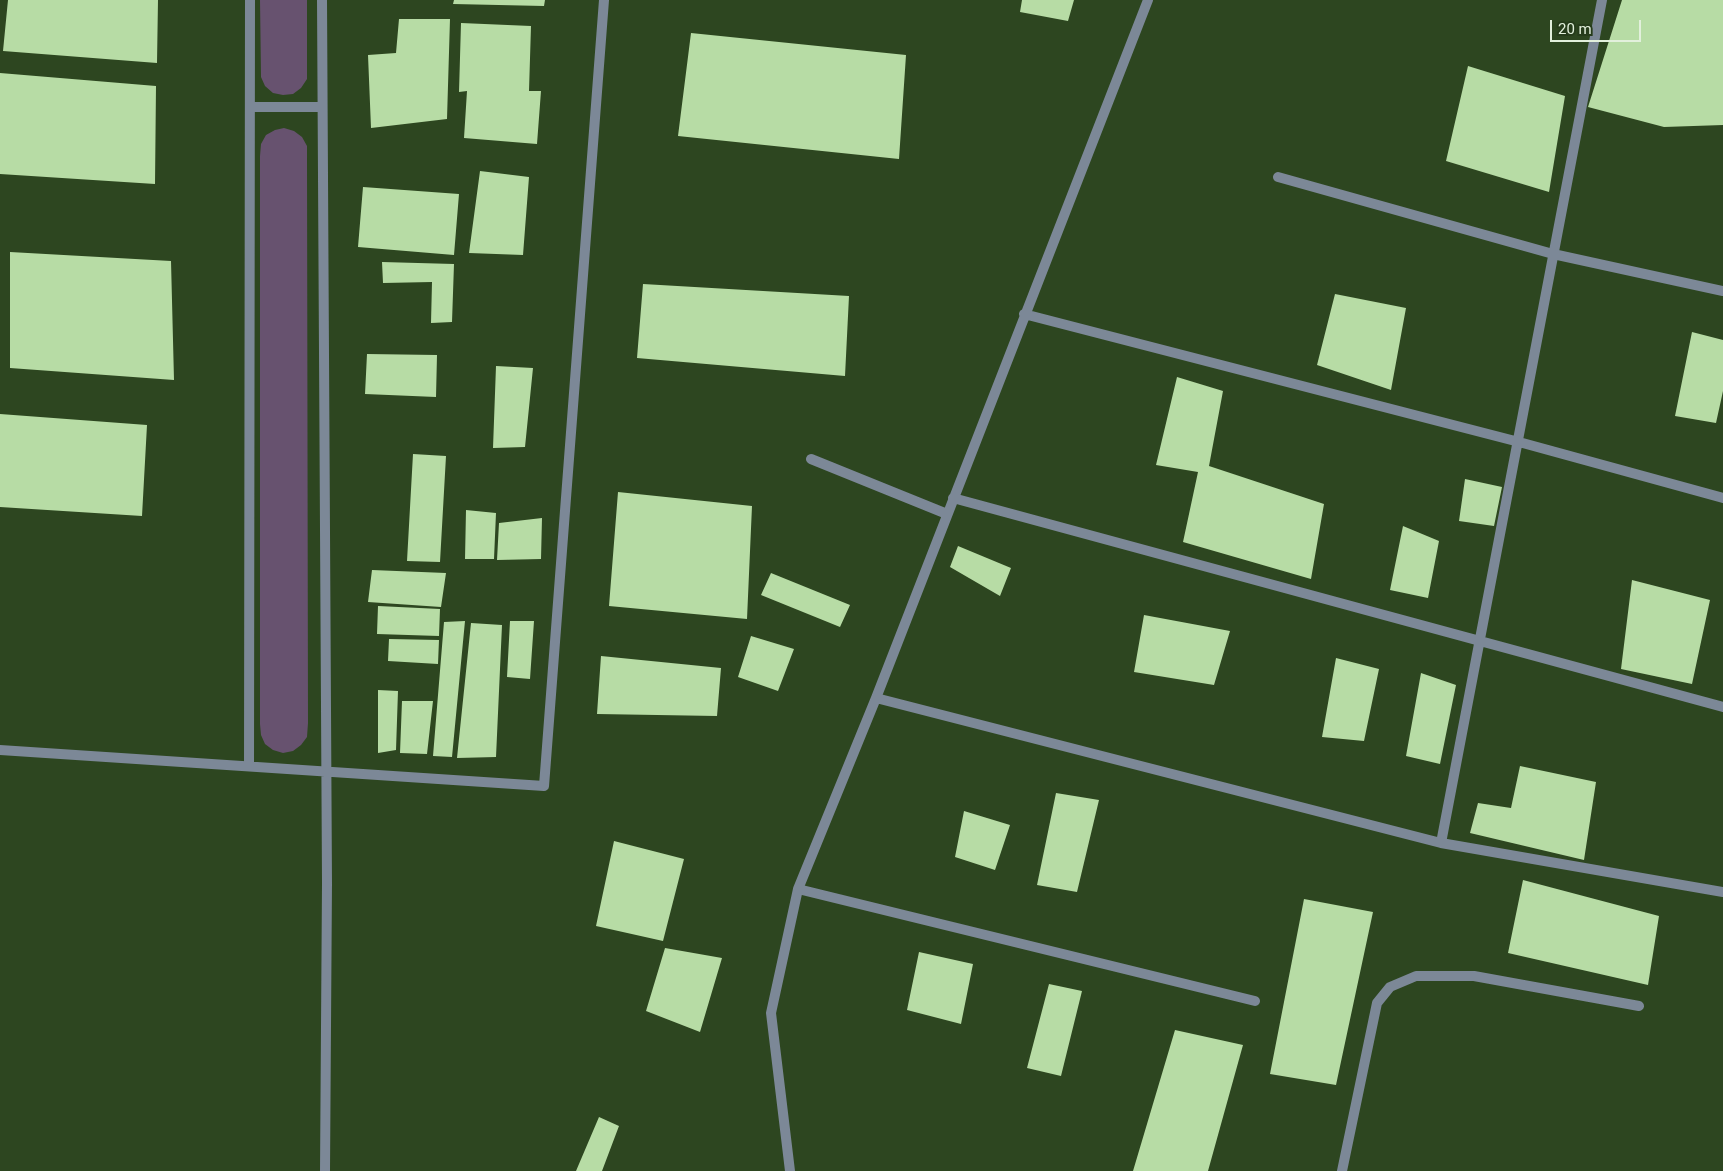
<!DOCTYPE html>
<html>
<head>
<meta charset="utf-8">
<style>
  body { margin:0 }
  #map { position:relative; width:1723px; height:1171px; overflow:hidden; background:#263c1b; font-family:Roboto,sans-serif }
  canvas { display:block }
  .scale { position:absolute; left:1550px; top:20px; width:91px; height:22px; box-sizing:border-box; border:2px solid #e2f0dc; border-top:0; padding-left:6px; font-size:15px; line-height:18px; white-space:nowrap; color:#e2f0dc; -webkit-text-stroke:4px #263c1b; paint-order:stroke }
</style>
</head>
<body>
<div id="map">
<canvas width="1723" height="1171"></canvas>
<div class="scale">20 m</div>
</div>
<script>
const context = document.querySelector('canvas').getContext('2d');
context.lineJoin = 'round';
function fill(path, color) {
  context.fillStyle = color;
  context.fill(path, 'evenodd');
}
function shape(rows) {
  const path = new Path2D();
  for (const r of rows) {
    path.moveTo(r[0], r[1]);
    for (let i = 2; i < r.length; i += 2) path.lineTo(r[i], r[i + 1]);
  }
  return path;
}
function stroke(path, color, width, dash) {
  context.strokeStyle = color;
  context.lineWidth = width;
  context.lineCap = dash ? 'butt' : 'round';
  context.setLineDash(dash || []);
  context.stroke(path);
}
fill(shape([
  [0,0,1723,0,1723,1171,0,1171]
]), '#2d4620');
fill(shape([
  [260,0,307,0,307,79,301,88,293,94,283,95,273,93,265,86,261,77],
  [284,128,294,131,302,137,307,146,307,156,308,723,307,737,301,745,293,751,283,753,273,750,265,744,261,735,260,724,260,156,261,144,266,135,275,130]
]), '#67526f');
fill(shape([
  [8,0,158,0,157,63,3,51],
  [454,0,545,0,544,6,453,4],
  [1022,0,1074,0,1068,21,1020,12],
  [1622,0,1723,0,1723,125,1664,127,1588,107],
  [399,19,450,19,447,119,371,128,368,55,396,53],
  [461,23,531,26,529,91,541,91,537,144,464,138,467,91,459,92],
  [691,33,906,55,899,159,678,136],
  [1468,66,1565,96,1549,192,1446,161],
  [0,73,156,86,155,184,0,174],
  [480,171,529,177,523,255,469,253],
  [363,187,459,194,454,255,358,247],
  [10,252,171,261,174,380,10,368],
  [382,262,454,264,452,322,431,323,432,282,383,283],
  [643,284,849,296,845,376,637,358],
  [1335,294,1406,308,1391,390,1317,365],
  [1692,332,1723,340,1723,391,1716,423,1675,416],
  [367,354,437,355,436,397,365,394],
  [496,366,533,368,525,447,493,448],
  [1177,377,1223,391,1209,466,1324,504,1311,579,1183,542,1198,472,1156,465],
  [0,414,147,425,142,516,0,507],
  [413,454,446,456,440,562,407,561],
  [1465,479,1502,487,1494,526,1459,521],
  [618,492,752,506,747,619,609,606],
  [466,510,496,513,494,559,465,559],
  [542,518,541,559,497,560,499,523],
  [1403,526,1439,541,1428,598,1390,590],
  [958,546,1011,568,1000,596,950,567],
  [372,570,446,573,441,607,368,602],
  [771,573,850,605,840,627,761,595],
  [1632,580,1710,600,1692,684,1621,669],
  [378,606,440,609,439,636,377,634],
  [1144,615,1230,631,1214,685,1134,672],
  [465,621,452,757,433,756,444,622],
  [510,621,534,621,530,679,507,677],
  [471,623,502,625,496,757,457,758],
  [751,636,794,649,778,691,738,677],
  [389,639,439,640,438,664,388,661],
  [601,656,721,668,717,716,597,714],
  [1336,658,1379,669,1364,741,1322,737],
  [1421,673,1456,685,1440,764,1406,756],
  [378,690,398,691,396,750,378,753],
  [402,701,433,701,427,754,400,753],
  [1520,766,1596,782,1584,860,1470,833,1478,803,1511,808],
  [1056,793,1099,800,1077,892,1037,885],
  [964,811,1010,825,995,870,955,857],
  [614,841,684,859,663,941,596,926],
  [1523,880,1659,916,1648,985,1508,953],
  [1304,899,1373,912,1336,1085,1270,1074],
  [665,948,722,958,700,1032,646,1011],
  [919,952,973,964,961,1024,907,1010],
  [1049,984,1082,991,1061,1076,1027,1068],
  [1175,1030,1243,1045,1208,1171,1133,1171],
  [599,1117,619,1126,602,1171,576,1171]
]), '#b7dca5');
stroke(shape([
  [322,0,327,882,325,1171],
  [251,107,322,107],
  [1278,177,1553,254,1723,291],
  [1024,314,1519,442,1723,498],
  [811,459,947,514],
  [953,498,1723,707],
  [876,698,1441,843,1723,892],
  [0,750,544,786,604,0],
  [249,766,250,0],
  [1441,843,1602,0],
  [798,889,1255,1001],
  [790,1171,771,1013,798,889,876,698,1148,0],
  [1342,1171,1377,1003,1390,987,1416,976,1474,976,1639,1006]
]), '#7c8897', 10);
</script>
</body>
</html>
